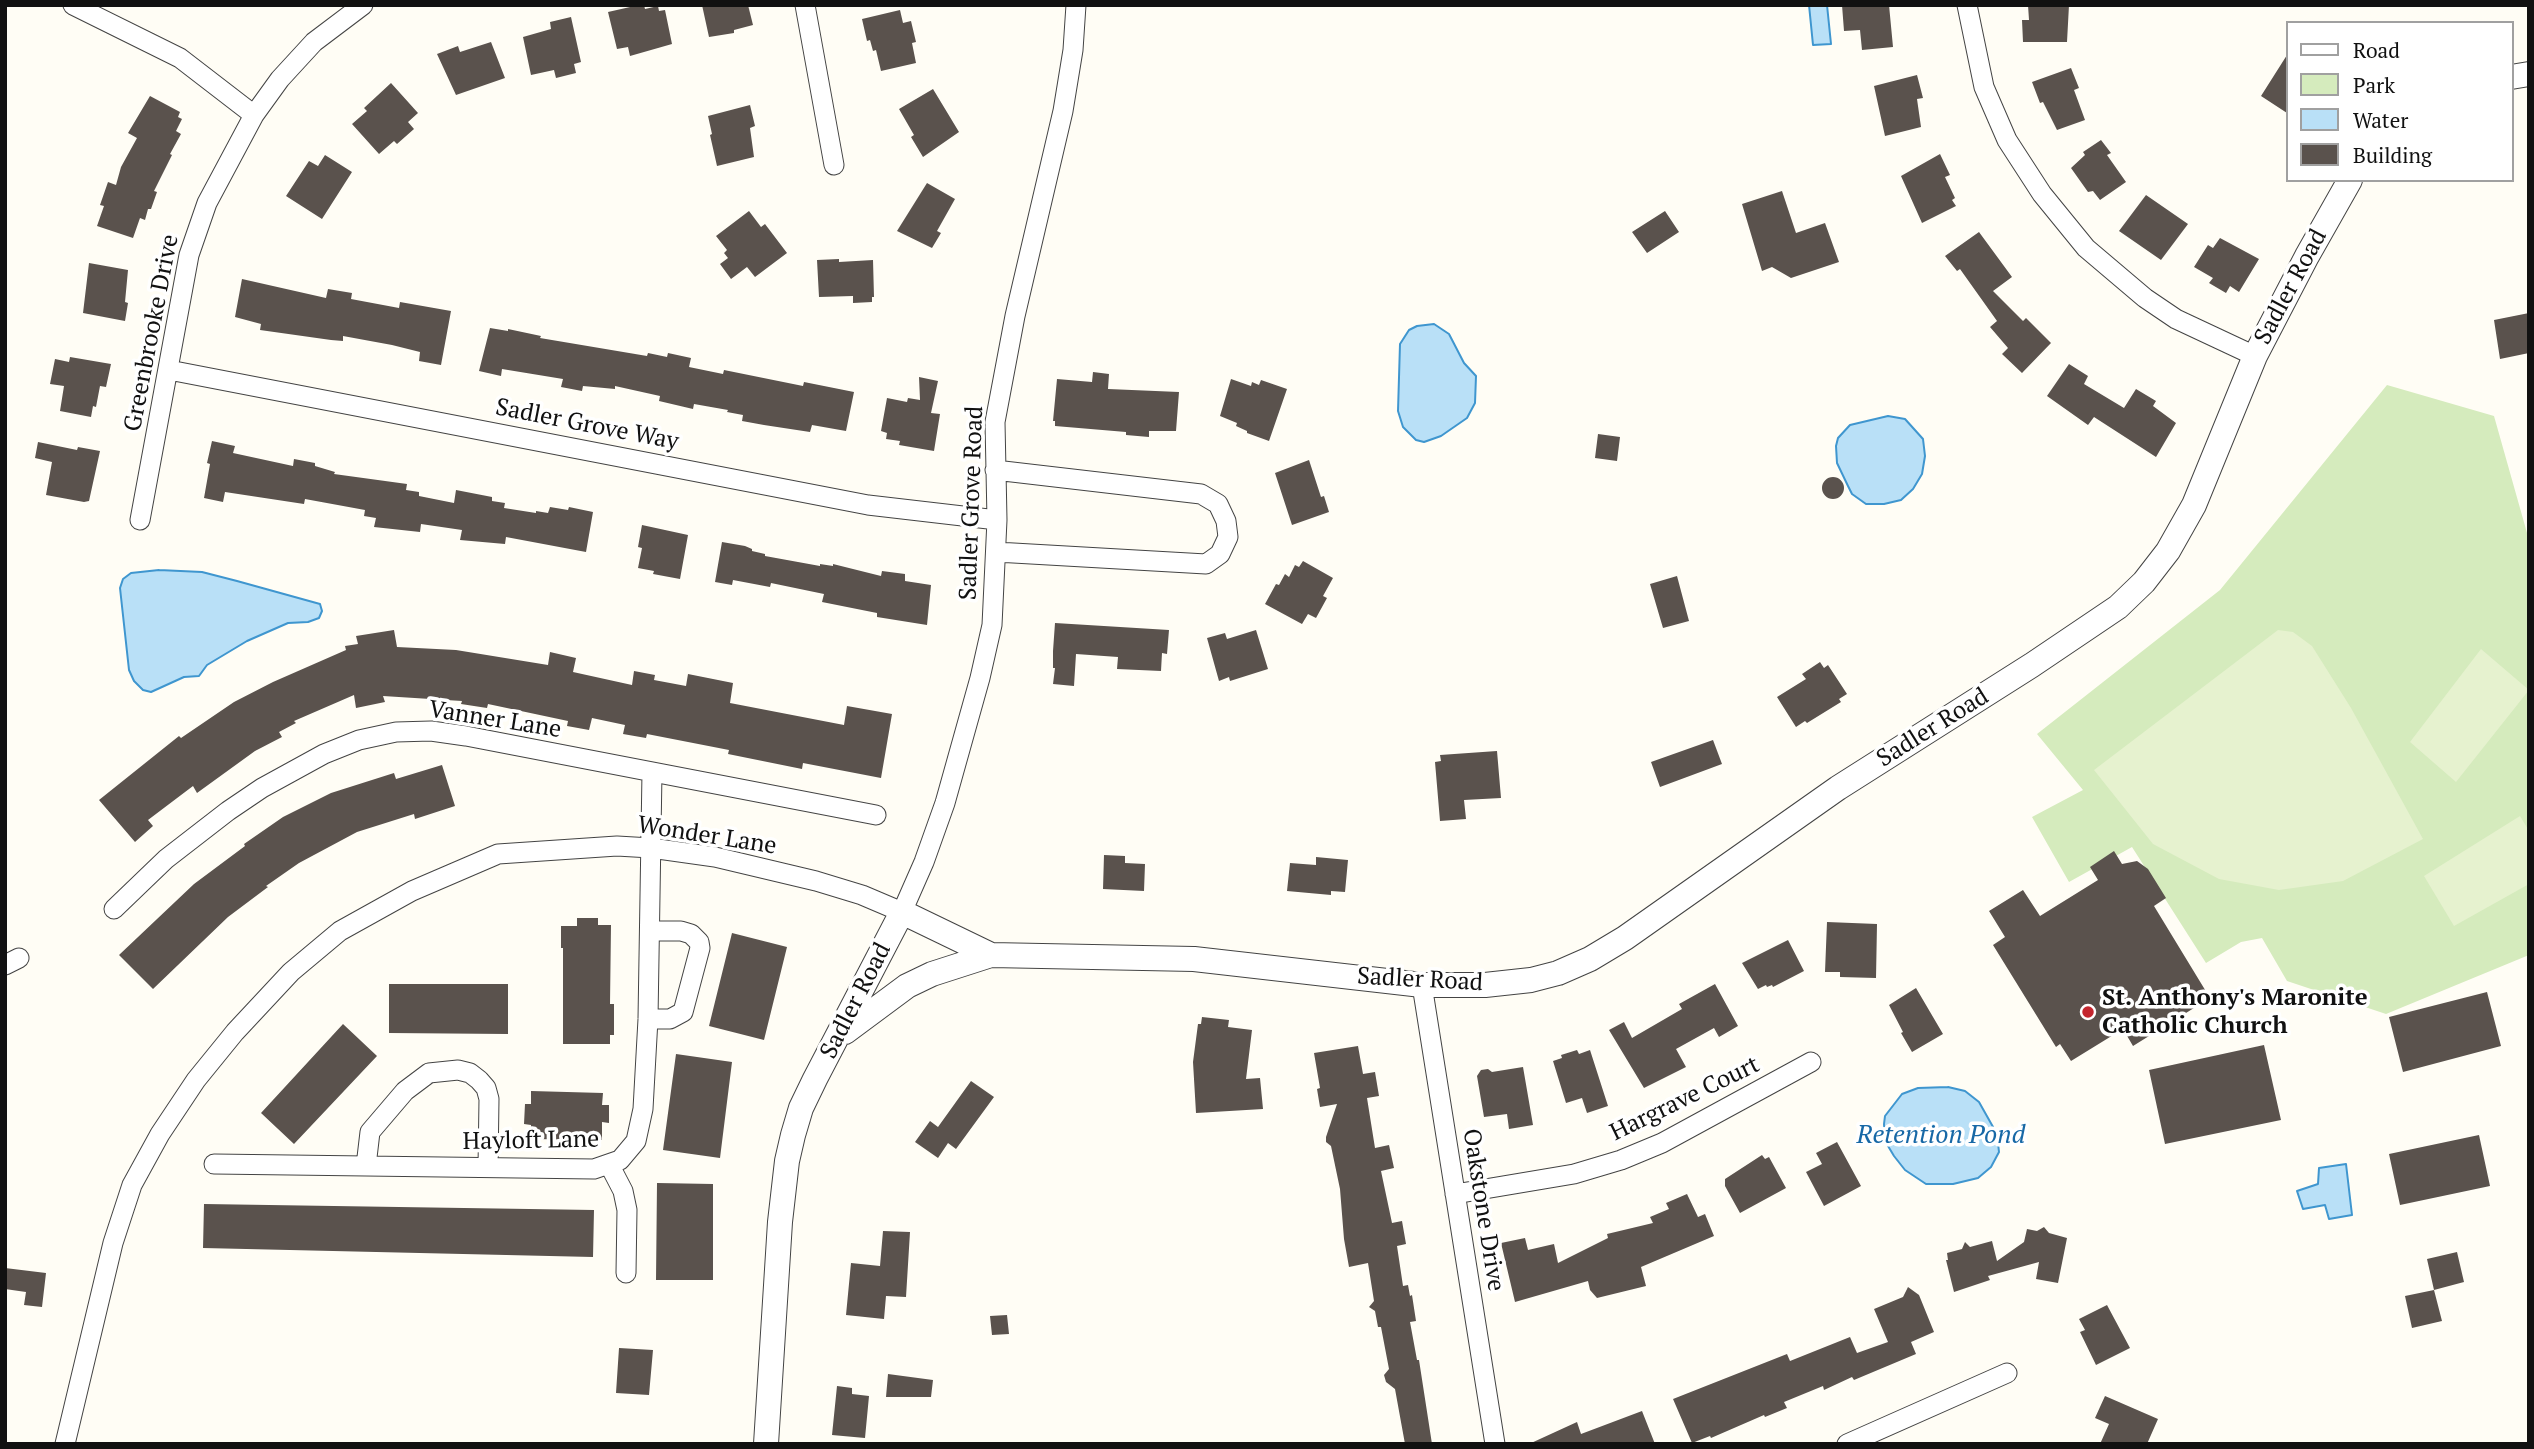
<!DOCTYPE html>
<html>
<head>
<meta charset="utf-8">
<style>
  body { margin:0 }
  #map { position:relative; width:2534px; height:1449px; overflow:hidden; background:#fffdf5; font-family:"PT Serif",serif }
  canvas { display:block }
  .frame { position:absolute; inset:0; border:7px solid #111; pointer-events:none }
  .legend { position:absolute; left:2286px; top:21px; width:228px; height:161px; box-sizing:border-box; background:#fff; border:2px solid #a0a0a0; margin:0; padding:9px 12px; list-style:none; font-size:21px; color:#111 }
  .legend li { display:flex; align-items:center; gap:14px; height:35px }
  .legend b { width:35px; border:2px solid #a0a0a0 }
</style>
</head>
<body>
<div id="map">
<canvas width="2534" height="1449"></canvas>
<div class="frame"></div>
<ul class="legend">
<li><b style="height:9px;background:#fff"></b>Road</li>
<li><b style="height:19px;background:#d5ebbd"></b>Park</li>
<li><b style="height:19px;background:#b9e0f7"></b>Water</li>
<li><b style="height:19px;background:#5a524d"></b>Building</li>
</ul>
</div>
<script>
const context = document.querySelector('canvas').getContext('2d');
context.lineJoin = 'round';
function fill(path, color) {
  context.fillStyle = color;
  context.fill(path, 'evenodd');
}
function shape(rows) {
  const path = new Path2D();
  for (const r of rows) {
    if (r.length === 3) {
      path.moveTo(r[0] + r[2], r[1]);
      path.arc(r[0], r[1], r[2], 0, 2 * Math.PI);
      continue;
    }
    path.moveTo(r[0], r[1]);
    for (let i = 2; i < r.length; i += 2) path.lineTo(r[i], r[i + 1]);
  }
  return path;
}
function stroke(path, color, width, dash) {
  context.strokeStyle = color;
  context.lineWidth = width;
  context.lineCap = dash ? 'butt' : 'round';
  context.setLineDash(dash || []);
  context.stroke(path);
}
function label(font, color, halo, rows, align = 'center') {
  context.font = font + ' "PT Serif",serif';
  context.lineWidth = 7;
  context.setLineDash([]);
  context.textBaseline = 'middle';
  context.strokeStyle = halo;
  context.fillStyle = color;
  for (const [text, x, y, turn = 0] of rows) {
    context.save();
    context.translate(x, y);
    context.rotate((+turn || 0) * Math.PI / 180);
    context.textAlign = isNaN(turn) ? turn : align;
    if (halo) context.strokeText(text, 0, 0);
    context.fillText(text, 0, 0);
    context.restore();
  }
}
fill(shape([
  [2387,385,2494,416,2529,540,2529,955,2386,1014,2287,981,2262,938,2241,942,2206,963,2132,847,2069,882,2032,817,2083,790,2037,734,2220,590]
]), '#d5ebbd');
fill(shape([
  [2278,630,2293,632,2312,646,2351,708,2423,839,2343,881,2279,890,2219,879,2153,844,2094,770],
  [2481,649,2529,690,2456,782,2410,742],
  [2520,816,2529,831,2529,884,2454,926,2424,876]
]), '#e6f2cf');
const water = shape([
  [1809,5,1827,5,1831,44,1813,45,1809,5],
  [1434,324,1449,334,1464,363,1476,376,1475,403,1467,418,1441,436,1424,442,1416,440,1403,427,1398,411,1400,344,1409,330,1417,326,1434,324],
  [1888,416,1905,419,1923,439,1925,456,1922,474,1913,489,1901,500,1884,504,1866,504,1852,494,1848,486,1837,463,1836,446,1838,438,1850,425,1888,416],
  [159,570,202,572,237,581,320,604,322,611,319,618,308,622,288,623,247,641,207,665,199,676,184,677,151,692,143,690,134,681,129,670,120,588,123,579,131,573,159,570],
  [1948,1087,1965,1091,1979,1102,1997,1134,1999,1152,1991,1167,1978,1178,1953,1184,1926,1184,1905,1170,1894,1156,1885,1141,1884,1124,1885,1116,1902,1094,1918,1088,1948,1087],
  [2346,1164,2352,1215,2329,1219,2325,1205,2303,1209,2297,1191,2318,1184,2319,1168,2346,1164]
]);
fill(water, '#b9e0f7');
stroke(water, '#3f96cf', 2);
fill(shape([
  [639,5,644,5,645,9,658,6,659,11,665,10,672,44,630,56,628,47,617,49,608,12],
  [702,5,748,5,753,25,734,30,734,33,709,37],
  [1842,5,1889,5,1893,47,1862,50,1860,30,1844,31],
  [2028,5,2069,5,2067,42,2023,42,2022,20,2029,20],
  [900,10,903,23,911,21,916,42,912,43,916,63,881,71,876,50,873,51,870,40,867,41,862,19],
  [571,17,581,62,574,64,576,73,556,78,554,70,531,75,523,37,551,29,550,22],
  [491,42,505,78,456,95,437,54,458,46,460,52],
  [2287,55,2287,113,2261,96],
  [2071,68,2079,88,2074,90,2085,120,2057,130,2043,102,2040,103,2032,82],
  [1917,75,1923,98,1917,99,1921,127,1885,136,1874,86],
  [391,83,418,113,408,122,414,129,397,144,394,141,379,154,352,124,367,111,364,108],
  [933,89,959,132,923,157,911,137,914,135,899,109],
  [150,96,180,112,178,117,182,119,176,131,181,134,170,154,172,155,154,191,157,192,151,209,148,209,145,220,140,218,133,238,97,226,104,206,100,205,108,182,116,185,121,167,137,138,128,133],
  [750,105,755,126,750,128,754,157,717,166,710,135,712,134,708,116],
  [2101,140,2111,153,2107,155,2126,182,2100,200,2093,191,2088,192,2071,168,2085,155,2083,152],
  [1940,154,1950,175,1945,177,1955,198,1952,200,1956,206,1922,223,1901,176],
  [325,155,352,172,322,219,286,196,309,161,318,166],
  [927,183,955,199,937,231,941,233,932,248,897,231],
  [1782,191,1796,233,1825,223,1839,262,1791,278,1772,267,1762,271,1742,204],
  [2146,195,2188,224,2161,260,2119,231],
  [749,211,761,227,765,224,787,253,755,277,747,267,731,279,720,264,728,258,724,253,727,250,716,236],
  [1665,211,1679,232,1647,253,1632,232],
  [1979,232,2012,277,1993,291,2023,321,2026,318,2051,343,2022,373,2002,354,2008,348,1990,327,1997,321,1960,269,1957,271,1945,256],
  [2220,238,2259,259,2239,292,2230,286,2226,293,2209,283,2213,278,2194,267,2208,245,2213,248],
  [839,259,839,262,873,260,874,297,872,297,872,302,853,303,853,296,819,297,817,260],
  [89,263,128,270,125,302,128,303,125,321,83,313],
  [242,279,326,298,328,289,352,293,351,299,399,308,400,302,451,311,441,365,419,361,420,352,392,345,343,336,343,341,331,340,260,330,261,324,235,317],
  [2529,313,2529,353,2500,359,2494,320],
  [490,328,508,331,508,329,541,336,540,338,647,356,648,353,667,357,668,353,691,358,689,367,723,374,724,370,803,386,804,382,854,392,846,431,812,425,810,432,764,425,742,421,743,415,727,412,728,410,694,404,693,409,659,401,660,396,615,386,615,389,583,386,582,391,561,387,563,379,502,369,501,376,479,371],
  [70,357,111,364,106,387,100,386,96,407,93,406,91,417,60,411,64,386,50,384,55,359,69,362],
  [2069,364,2088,376,2084,384,2124,408,2136,389,2156,401,2153,406,2176,423,2156,457,2094,417,2088,425,2047,396],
  [1093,372,1109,374,1108,389,1179,392,1176,431,1149,431,1149,437,1126,435,1126,432,1055,426,1055,421,1053,421,1057,379,1092,382],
  [919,377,938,381,931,413,940,414,934,451,899,445,900,441,886,439,887,433,881,431,887,398,907,402,908,398,920,400],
  [1231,379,1251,386,1252,382,1259,385,1261,380,1287,389,1269,441,1247,433,1247,431,1236,426,1237,423,1220,416],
  [1598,434,1620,437,1617,461,1595,458],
  [212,441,235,446,233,453,293,466,294,459,315,463,315,466,335,472,334,474,407,484,406,490,419,492,419,496,454,503,456,490,492,497,492,501,505,503,504,508,536,513,536,511,548,513,550,507,568,510,569,507,593,512,586,552,506,537,505,544,460,540,462,530,421,524,420,532,374,527,376,518,364,516,365,510,305,499,304,504,225,492,223,502,204,498,210,464,207,463],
  [38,442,77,450,78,447,100,451,89,501,84,502,46,495,52,462,35,458],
  [1309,460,1321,497,1324,496,1329,512,1292,525,1275,473],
  [1833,488,11],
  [642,525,688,535,680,579,653,574,654,571,638,568,642,548,638,547],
  [722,542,745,546,752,549,752,551,765,554,765,556,820,566,820,564,833,566,833,564,881,576,882,571,905,574,905,581,931,585,927,625,877,617,877,613,822,602,824,594,771,583,770,587,733,580,732,585,715,582],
  [1303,561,1333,578,1323,596,1327,598,1316,618,1308,614,1302,624,1265,604,1276,584,1279,585,1285,574,1289,577,1295,565,1299,567],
  [1677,576,1689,621,1663,628,1650,584],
  [1055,623,1169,630,1167,654,1162,653,1161,671,1117,669,1118,657,1076,654,1074,686,1053,684,1055,668,1053,668,1053,651],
  [394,630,397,647,456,650,548,665,550,652,576,658,573,672,632,685,634,671,655,675,654,680,686,686,688,674,733,683,730,703,844,725,847,706,892,714,881,778,803,763,802,769,728,754,729,750,647,734,646,738,623,734,625,725,592,718,589,730,567,726,568,721,488,704,487,708,461,704,462,701,383,696,385,702,356,708,354,695,294,721,296,723,279,732,282,737,255,751,197,793,193,786,148,820,153,826,135,842,99,800,179,736,181,738,234,702,273,682,346,650,345,646,358,644,356,636],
  [1256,630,1268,669,1230,681,1229,677,1219,681,1207,638,1225,633,1227,639],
  [1820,662,1824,668,1828,665,1847,694,1839,699,1841,702,1807,723,1805,721,1796,727,1777,697,1806,679,1802,674],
  [1713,740,1722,764,1660,787,1651,762],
  [1497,751,1501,798,1464,800,1466,819,1440,821,1435,762,1441,761,1440,755],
  [442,765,455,806,415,819,414,814,357,832,299,863,266,886,268,887,228,917,153,989,119,955,194,884,245,846,244,844,283,817,331,793,394,773,396,779],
  [2114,851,2122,864,2137,861,2148,869,2166,898,2154,906,2210,998,2133,1046,2123,1029,2071,1061,2060,1044,2056,1047,1993,945,2005,937,1989,911,2023,890,2040,916,2098,880,2090,867],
  [1104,855,1125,856,1125,863,1145,864,1144,891,1103,889],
  [1316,857,1348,860,1345,892,1331,891,1331,895,1287,891,1290,863,1316,865],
  [577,918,598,918,598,925,611,925,610,1004,614,1004,614,1035,610,1035,610,1044,563,1044,563,948,561,948,561,926,577,926],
  [1827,922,1877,924,1876,978,1840,977,1840,972,1825,972],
  [732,933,787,947,764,1040,709,1026],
  [1788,940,1804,971,1773,987,1772,985,1767,987,1766,985,1758,989,1742,963],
  [389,984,508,984,508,1034,389,1033],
  [1715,984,1738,1026,1719,1037,1714,1028,1676,1049,1686,1067,1644,1088,1609,1030,1624,1022,1632,1038,1682,1009,1679,1004],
  [1916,988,1943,1034,1912,1052,1901,1033,1903,1032,1889,1005],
  [2487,992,2501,1046,2403,1072,2389,1017],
  [1202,1017,1229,1020,1228,1027,1252,1030,1246,1079,1260,1078,1263,1109,1196,1113,1193,1062,1198,1024,1201,1024],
  [343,1024,377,1056,294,1144,261,1113],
  [2264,1045,2281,1120,2165,1144,2149,1070],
  [1358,1046,1363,1074,1375,1072,1379,1096,1367,1098,1375,1148,1389,1145,1394,1168,1381,1171,1392,1223,1402,1221,1406,1244,1397,1246,1403,1286,1408,1285,1410,1296,1412,1295,1416,1321,1410,1322,1417,1360,1419,1360,1432,1444,1405,1444,1395,1389,1386,1382,1384,1375,1389,1369,1381,1327,1378,1327,1375,1311,1369,1307,1374,1301,1368,1263,1349,1267,1344,1239,1340,1189,1331,1146,1326,1142,1326,1137,1337,1104,1320,1107,1317,1089,1320,1088,1314,1053],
  [1577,1050,1579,1054,1590,1050,1608,1106,1587,1113,1582,1098,1566,1103,1553,1061,1562,1058,1561,1055],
  [676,1054,732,1062,720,1158,663,1150],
  [1523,1067,1533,1125,1509,1129,1507,1114,1484,1117,1477,1076,1481,1070,1488,1069,1492,1072],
  [971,1081,994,1097,956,1149,948,1143,938,1158,915,1142,930,1121,938,1127],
  [531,1091,603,1093,602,1105,609,1105,609,1123,602,1122,602,1140,531,1139,531,1125,524,1124,525,1104,531,1104],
  [2479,1135,2490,1186,2400,1205,2389,1154],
  [1837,1142,1861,1186,1824,1206,1806,1172,1822,1164,1816,1153],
  [1762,1155,1765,1159,1769,1157,1786,1188,1740,1213,1725,1186,1725,1179],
  [657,1183,713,1184,713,1280,656,1280],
  [1687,1194,1698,1217,1705,1214,1714,1236,1641,1267,1646,1286,1597,1298,1590,1290,1588,1281,1515,1302,1501,1243,1525,1238,1528,1250,1554,1244,1558,1263,1608,1238,1607,1234,1653,1223,1650,1217,1669,1209,1666,1203],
  [204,1204,594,1210,593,1257,203,1248],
  [2044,1227,2049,1233,2067,1238,2058,1283,2036,1279,2039,1262,1988,1276,1990,1280,1954,1292,1946,1260,1948,1260,1947,1253,1962,1249,1965,1242,1970,1247,1992,1241,1997,1261,2024,1242,2027,1229,2037,1231],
  [883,1231,910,1232,906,1297,886,1296,884,1319,846,1315,851,1263,880,1266],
  [2457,1252,2464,1282,2434,1290,2427,1259],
  [5,1268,46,1273,42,1307,24,1305,26,1292,5,1289],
  [1908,1287,1919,1295,1934,1332,1911,1342,1916,1354,1854,1380,1852,1377,1824,1390,1823,1386,1784,1402,1787,1408,1765,1417,1764,1415,1711,1438,1710,1436,1692,1443,1673,1399,1787,1354,1790,1361,1850,1337,1857,1353,1888,1342,1874,1309,1903,1297],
  [2434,1290,2442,1321,2412,1328,2405,1296],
  [2107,1305,2130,1348,2096,1365,2080,1332,2085,1330,2079,1319],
  [1007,1315,1009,1334,992,1335,990,1316],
  [619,1348,653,1350,649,1395,616,1393],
  [888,1374,933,1380,931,1397,886,1397],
  [837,1386,852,1388,852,1394,869,1396,865,1438,832,1435],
  [2105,1396,2158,1419,2147,1444,2100,1444,2109,1424,2095,1418],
  [1642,1411,1655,1444,1529,1444,1577,1422,1581,1434]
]), '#5a524d');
const minor = shape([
  [73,5,180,58,254,115],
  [805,5,834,165],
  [1967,5,1984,87,2007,140,2042,194,2086,248,2145,298,2176,319,2255,356],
  [169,370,868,505,997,520],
  [995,470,1201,494,1218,504,1226,521,1228,537,1220,554,1206,564,996,552],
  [140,520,189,255,207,203,254,115,280,79,314,42,363,5],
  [114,909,166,859,228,811,262,788,324,754,359,740,396,732,431,731,466,736,876,815],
  [5,965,19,958],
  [1422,985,1495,1444],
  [648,1019,670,1019,683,1012,700,948,699,942,691,934,681,931,650,931],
  [214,1164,594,1169,620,1160,636,1141,643,1109,648,1019,652,772],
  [366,1166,370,1132,405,1091,429,1073,458,1070,470,1073,479,1080,486,1088,489,1099,488,1167],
  [610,1166,623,1191,627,1210,626,1273],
  [1455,1194,1574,1174,1621,1160,1662,1143,1811,1062],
  [65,1444,113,1243,132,1185,160,1134,196,1080,235,1032,291,972,340,931,412,891,498,854,617,846,651,848,715,857,816,881,862,895,902,912,924,862,945,803,980,678,992,625,997,520,995,422,1015,316,1063,111,1073,50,1076,5],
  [1847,1444,2007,1373]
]);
const tertiary = shape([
  [2511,77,2529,74],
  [845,1032,907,986,932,974,991,955],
  [766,1444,780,1222,787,1161,793,1135,801,1108,815,1079,902,912,991,955,1194,959,1422,985,1485,985,1531,980,1558,973,1590,959,1625,938,1838,788,2032,665,2118,607,2144,582,2168,551,2194,505,2255,356,2307,256,2350,180]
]);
stroke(minor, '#444', 21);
stroke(tertiary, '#444', 26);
stroke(minor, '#fff', 19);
stroke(tertiary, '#fff', 24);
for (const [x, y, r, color] of [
  [2088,1012,7,"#c4262e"]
]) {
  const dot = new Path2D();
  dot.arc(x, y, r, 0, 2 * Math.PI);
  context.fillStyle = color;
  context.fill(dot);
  stroke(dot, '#fff', 2.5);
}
label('24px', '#111', '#fff', [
  ["Sadler Road",2291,287,-62],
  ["Greenbrooke Drive",152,333,-79],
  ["Sadler Grove Way",587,425,11],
  ["Sadler Grove Road",972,503,-88],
  ["Vanner Lane",495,720,9],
  ["Sadler Road",1933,728,-32],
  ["Wonder Lane",707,836,9],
  ["Sadler Road",1420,980,3],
  ["Sadler Road",856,1001,-63],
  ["Hargrave Court",1685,1099,-26],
  ["Hayloft Lane",531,1141,-1],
  ["Oakstone Drive",1483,1210,81]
]);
label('bold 24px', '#111', '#fff', [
  ["St. Anthony's Maronite",2102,998],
  ["Catholic Church",2102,1026]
], 'left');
label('italic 26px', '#1768a6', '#fff', [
  ["Retention Pond",1941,1136]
]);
</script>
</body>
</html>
